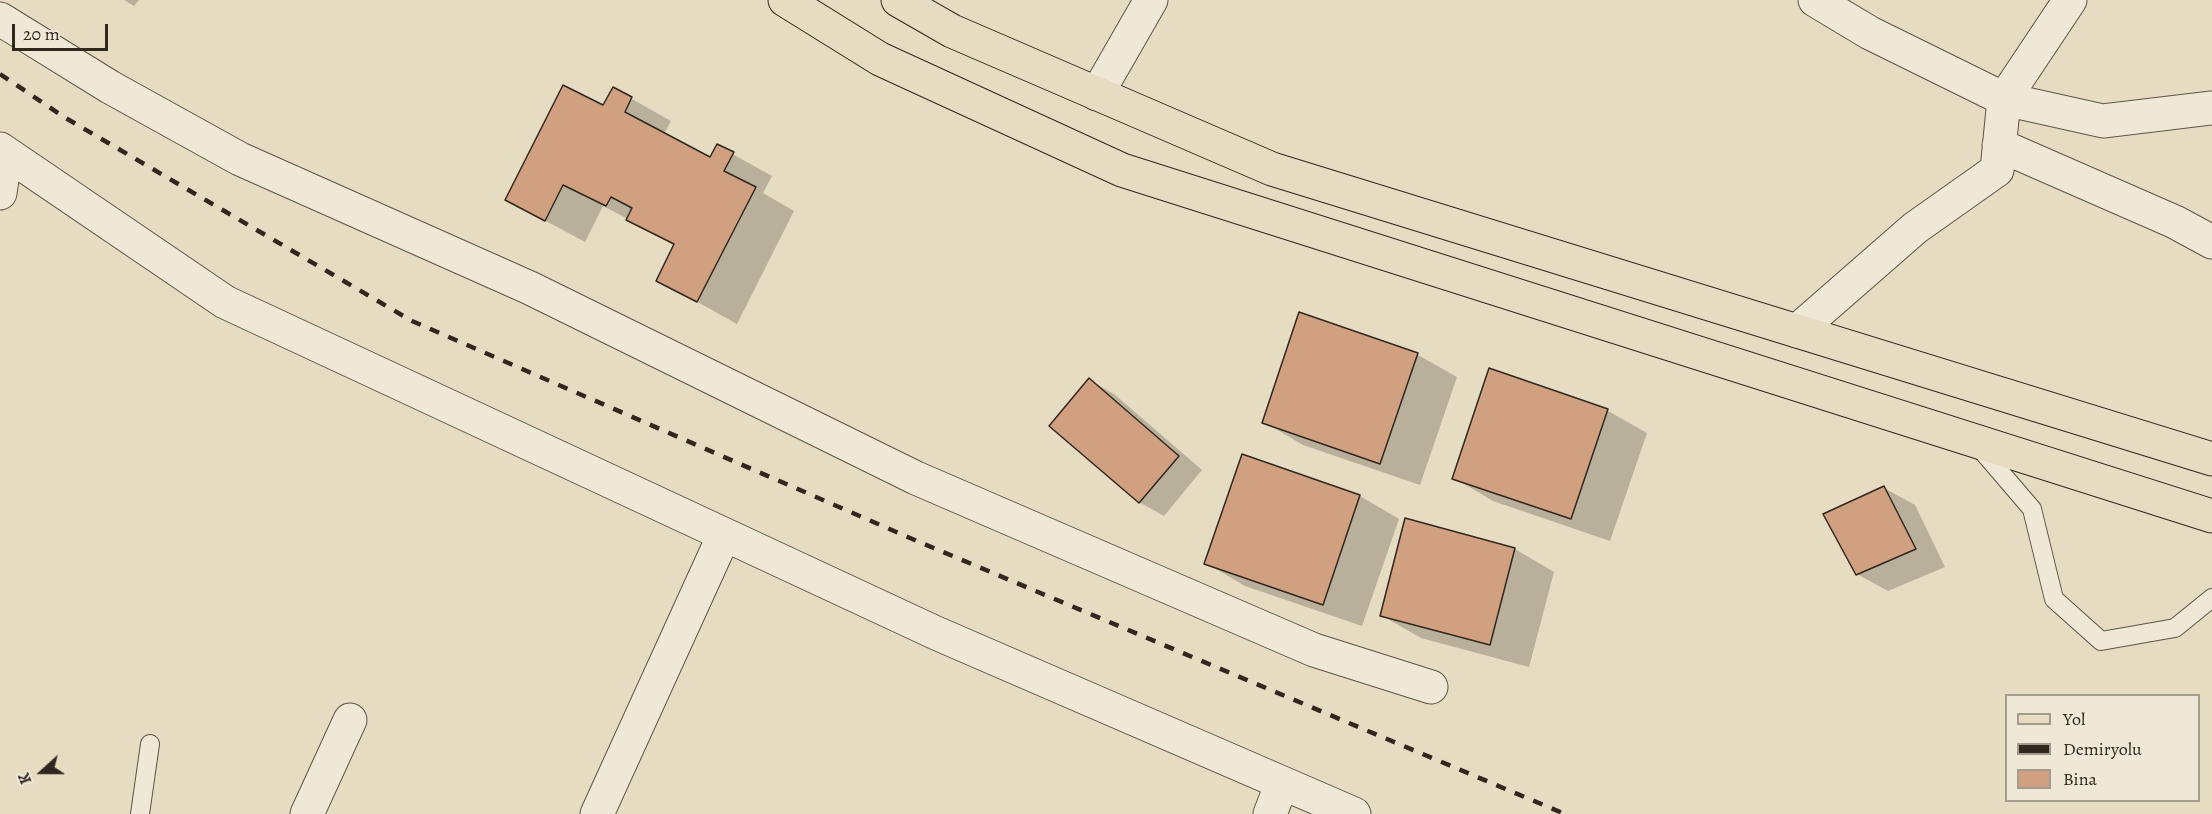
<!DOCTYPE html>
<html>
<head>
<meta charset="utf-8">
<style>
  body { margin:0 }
  #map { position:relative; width:2212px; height:814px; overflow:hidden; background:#e6dcc2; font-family:Alegreya,serif }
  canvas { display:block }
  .legend { position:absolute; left:2005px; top:694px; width:195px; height:108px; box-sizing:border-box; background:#efe8d7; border:2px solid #a39b8d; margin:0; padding:8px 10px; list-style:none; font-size:18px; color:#30271e }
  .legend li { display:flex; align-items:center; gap:12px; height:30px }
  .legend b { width:30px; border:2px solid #a39b8d }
  .north { position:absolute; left:12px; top:742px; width:60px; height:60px; -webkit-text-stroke:4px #efe8d7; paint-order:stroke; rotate:249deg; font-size:16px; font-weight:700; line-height:24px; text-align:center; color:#30271e }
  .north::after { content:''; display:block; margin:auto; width:21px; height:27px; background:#30271e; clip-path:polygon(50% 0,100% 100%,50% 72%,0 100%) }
  .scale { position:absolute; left:12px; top:24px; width:96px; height:27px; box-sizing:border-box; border:3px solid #30271e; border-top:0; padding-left:8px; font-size:18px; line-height:21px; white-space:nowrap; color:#30271e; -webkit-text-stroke:4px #efe8d7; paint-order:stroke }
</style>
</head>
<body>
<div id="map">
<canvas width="2212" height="814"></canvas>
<ul class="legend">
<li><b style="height:8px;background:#e6dcc2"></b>Yol</li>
<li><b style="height:8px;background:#30271e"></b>Demiryolu</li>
<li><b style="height:16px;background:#d1a081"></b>Bina</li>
</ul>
<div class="north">K</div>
<div class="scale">20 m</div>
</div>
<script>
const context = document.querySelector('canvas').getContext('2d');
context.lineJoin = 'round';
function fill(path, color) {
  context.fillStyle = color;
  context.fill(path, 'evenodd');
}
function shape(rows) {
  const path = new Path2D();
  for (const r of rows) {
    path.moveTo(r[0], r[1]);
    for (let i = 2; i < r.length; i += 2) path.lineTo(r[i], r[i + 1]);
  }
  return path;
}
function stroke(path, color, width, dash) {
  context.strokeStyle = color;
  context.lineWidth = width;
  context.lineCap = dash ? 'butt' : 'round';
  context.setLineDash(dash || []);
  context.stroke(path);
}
fill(shape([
  [124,0,139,0,134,6],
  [614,89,671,121,664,134,711,159,718,146,772,176,763,193,794,211,737,324,658,280,675,246,628,219,603,206,585,242,507,200,604,107],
  [1300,314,1418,355,1457,377,1420,485,1303,445,1264,422],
  [1490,370,1608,411,1647,433,1610,541,1493,501,1454,478],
  [1089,380,1114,394,1202,470,1164,516,1139,502],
  [1884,488,1915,505,1945,567,1888,591,1857,574],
  [1360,496,1399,519,1362,626,1245,586,1206,563],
  [1406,520,1515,549,1554,572,1529,667,1421,638,1381,615]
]), '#0003');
const building = shape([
  [563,85,603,105,613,87,632,97,625,112,710,157,717,144,734,152,724,171,756,187,697,302,656,281,674,244,626,220,632,208,611,197,606,206,563,185,545,221,505,200,563,85],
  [1299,312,1418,353,1380,464,1262,423,1299,312],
  [1489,368,1608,409,1571,519,1452,479,1489,368],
  [1089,378,1179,456,1139,503,1049,426,1089,378],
  [1242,454,1360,495,1323,605,1204,564,1242,454],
  [1884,486,1916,549,1856,575,1823,514,1884,486],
  [1405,518,1515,548,1490,645,1380,616,1405,518]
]);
fill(building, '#d1a081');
stroke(building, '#30271e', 1.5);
const lane = shape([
  [1978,446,2032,509,2054,599,2101,641,2175,628,2212,598],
  [140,814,150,744]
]);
const street = shape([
  [1815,0,1870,33,2004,99,2103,121,2212,108],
  [0,19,110,87,240,159,530,288,916,478,1314,650,1431,687],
  [1097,94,1151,0],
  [1999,145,2175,222,2212,242],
  [0,149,225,302,936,633,1354,814],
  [0,193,6,153],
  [1797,331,1915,228,1997,170,2004,99,2070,0],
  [307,814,350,720],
  [597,814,724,535],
  [1270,814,1282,783]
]);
const primary = shape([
  [785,0,880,59,1122,170,2212,516],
  [898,0,952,31,1272,169,2212,459]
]);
stroke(lane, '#5e5447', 20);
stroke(street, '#5e5447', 35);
stroke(primary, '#30271e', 35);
stroke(lane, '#efe8d7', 18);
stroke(street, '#efe8d7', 33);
stroke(primary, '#e6dcc2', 33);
stroke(shape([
  [0,74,64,117,412,321,917,541,1565,814]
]), '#30271e', 4.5, [10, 10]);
</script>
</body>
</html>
